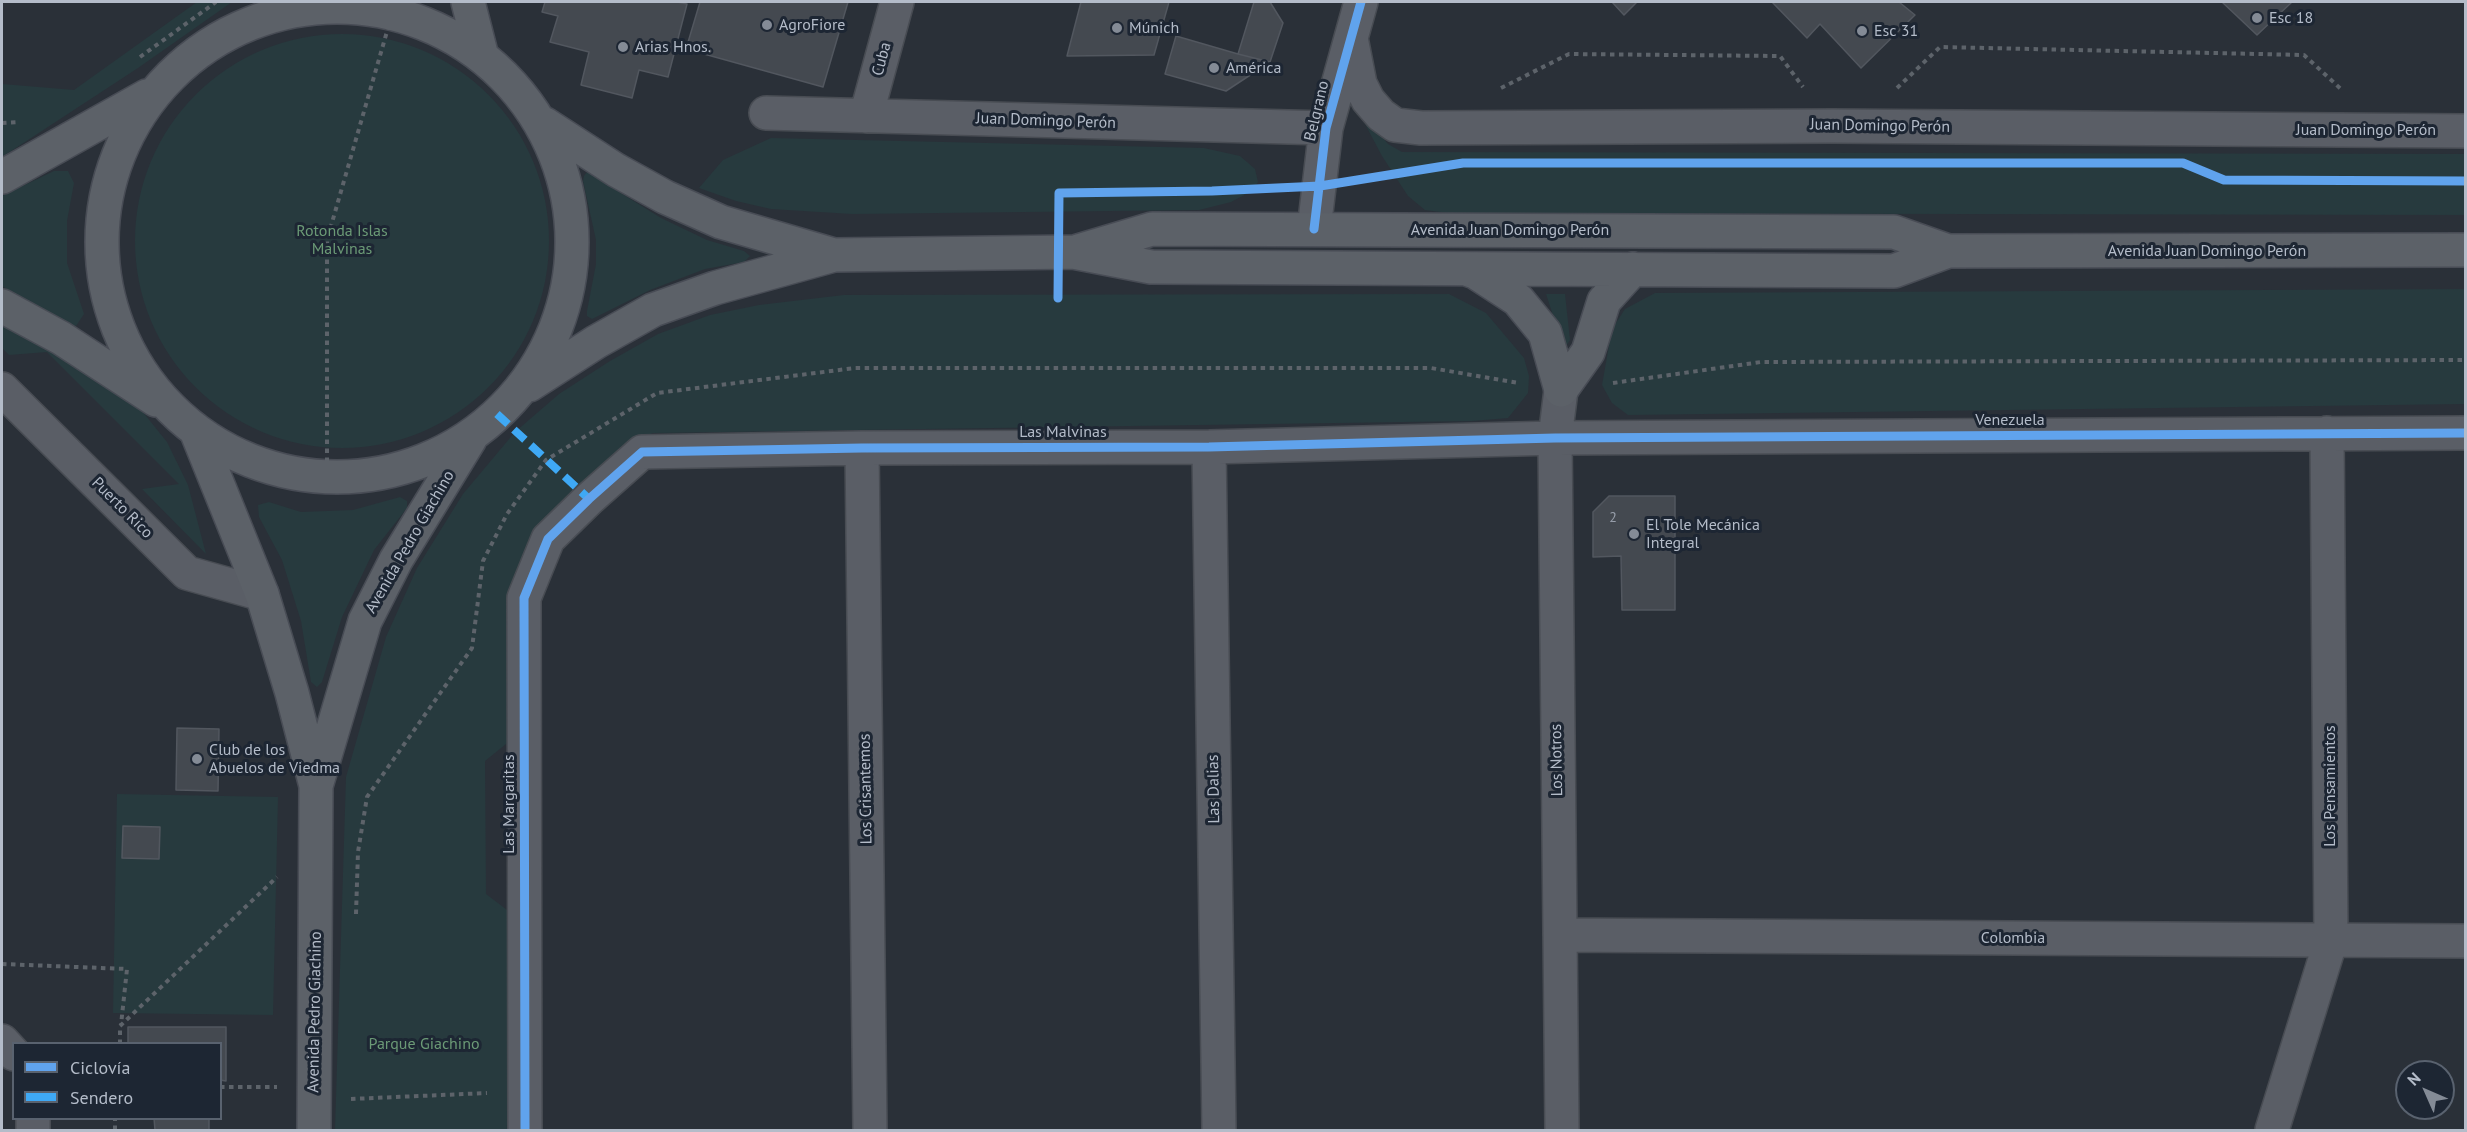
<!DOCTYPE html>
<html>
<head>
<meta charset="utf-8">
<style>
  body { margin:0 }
  #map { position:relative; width:2467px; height:1132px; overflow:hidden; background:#2a3038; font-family:"PT Sans",sans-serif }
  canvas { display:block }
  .frame { position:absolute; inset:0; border:3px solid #b4bcc9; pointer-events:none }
  .legend { position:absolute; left:12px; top:1042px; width:210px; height:78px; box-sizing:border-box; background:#1d2633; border:2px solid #59626f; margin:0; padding:8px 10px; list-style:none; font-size:18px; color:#b4bcc9 }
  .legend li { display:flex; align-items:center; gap:12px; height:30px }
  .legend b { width:30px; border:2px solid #59626f }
  .north { position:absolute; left:2395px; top:1060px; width:60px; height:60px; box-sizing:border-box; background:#1d2633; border:2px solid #59626f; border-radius:50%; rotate:315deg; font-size:16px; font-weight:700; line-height:24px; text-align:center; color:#b4bcc9 }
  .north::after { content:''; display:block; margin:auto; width:21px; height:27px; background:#848b96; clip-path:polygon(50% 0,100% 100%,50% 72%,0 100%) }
</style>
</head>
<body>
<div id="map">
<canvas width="2467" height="1132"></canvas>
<div class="frame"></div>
<ul class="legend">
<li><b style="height:8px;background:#60a3ed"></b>Ciclovía</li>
<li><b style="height:8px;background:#3fa9f5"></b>Sendero</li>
</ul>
<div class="north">N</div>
</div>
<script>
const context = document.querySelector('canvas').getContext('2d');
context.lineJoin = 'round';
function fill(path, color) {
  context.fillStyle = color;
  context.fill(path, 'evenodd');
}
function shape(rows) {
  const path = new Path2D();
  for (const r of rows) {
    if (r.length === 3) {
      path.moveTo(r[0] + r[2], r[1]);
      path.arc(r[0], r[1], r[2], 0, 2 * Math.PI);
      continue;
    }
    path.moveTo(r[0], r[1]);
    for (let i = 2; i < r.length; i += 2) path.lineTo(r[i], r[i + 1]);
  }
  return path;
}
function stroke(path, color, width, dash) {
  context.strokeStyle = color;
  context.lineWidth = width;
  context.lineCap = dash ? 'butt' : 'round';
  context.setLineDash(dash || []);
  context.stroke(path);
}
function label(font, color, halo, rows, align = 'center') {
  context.font = font + ' "PT Sans",sans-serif';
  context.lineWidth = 6;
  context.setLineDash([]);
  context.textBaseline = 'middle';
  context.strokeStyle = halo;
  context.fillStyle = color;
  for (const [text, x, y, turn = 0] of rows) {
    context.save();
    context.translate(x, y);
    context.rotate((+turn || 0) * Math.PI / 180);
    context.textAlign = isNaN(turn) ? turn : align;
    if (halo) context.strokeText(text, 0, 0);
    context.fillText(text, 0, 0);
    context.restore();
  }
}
fill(shape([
  [197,2,232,2,138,68,2,157,2,84,74,90],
  [342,241,207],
  [1356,107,1388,144,1402,152,2465,154,2465,215,1448,213,1425,210,1408,196,1382,156],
  [771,138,1204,148,1240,156,1255,169,1258,182,1252,191,1231,202,1199,210,852,214,771,209,736,201,699,188,723,160],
  [54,171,68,171,74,183,67,221,67,263,84,314,76,326,57,320,2,286,2,196],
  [587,172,661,218,707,240,744,251,750,256,744,262,705,269,650,290,592,319,587,316,587,311,596,264,596,240,583,181,584,176],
  [2465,289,2465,404,1628,415,1612,403,1602,385,1612,329,1625,309,1655,293],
  [1449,294,1486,313,1524,358,1529,376,1528,393,1508,418,1472,421,653,433,623,445,546,518,527,549,511,740,485,761,486,894,511,913,510,1130,335,1130,346,777,386,637,417,568,463,494,515,432,559,394,610,361,658,334,710,315,759,305,844,295],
  [1546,294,1565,294,1570,340,1564,349],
  [2,324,59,353,138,406,167,442,188,485,206,554,142,489,179,484,47,352,9,355,2,348],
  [400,497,407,501,407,508,374,550,342,617,322,682,317,687,311,682,301,621,282,560,259,517,258,505,269,502,301,512,353,510],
  [117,794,278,797,273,1015,113,1013]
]), '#273a3e');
const building = shape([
  [545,2,677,2,687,4,668,77,639,70,632,98,581,85,589,52,550,42,558,16,542,12,545,2],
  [700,2,848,2,823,87,686,49,700,2],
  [1081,2,1169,2,1154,55,1067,56,1081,2],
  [1254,2,1270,2,1283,23,1270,62,1238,54,1254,2],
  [1612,2,1637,2,1624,15,1612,2],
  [1772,2,1899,2,1915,15,1861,68,1820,24,1807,38,1772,2],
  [2222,2,2292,2,2257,35,2222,2],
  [1176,36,1238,54,1270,62,1226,91,1165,74,1176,36],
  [1609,496,1675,496,1675,610,1622,610,1621,556,1593,557,1593,512,1609,496],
  [177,728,219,729,218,791,176,790,177,728],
  [123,826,160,827,159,859,122,858,123,826],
  [128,1027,226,1027,226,1081,220,1080,220,1044,128,1044,128,1027],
  [154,1118,209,1118,209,1130,155,1130,154,1118]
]);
fill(building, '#444950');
stroke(building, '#52575f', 1.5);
const minor = shape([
  [1351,38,1360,84,1368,100,1381,115,1395,125,1421,128,1833,126,2466,131],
  [766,113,1326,128],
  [866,116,897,2],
  [1314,229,1326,128,1361,2],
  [2,389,187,573,262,594],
  [1561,390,1555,438,1562,1130],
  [1209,447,1219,1130],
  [862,448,870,1130],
  [1560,935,2466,941],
  [2,1041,14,1054],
  [33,1130,33,1118],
  [525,1130,524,598,548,539,589,499,642,452,862,448,1209,447,1555,438,2466,433],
  [2272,1130,2331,940,2327,433]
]);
const major = shape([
  [468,2,481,53],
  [337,242,235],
  [545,124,616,170,665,197,721,222,834,255],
  [2,177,147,96],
  [1078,251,1152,229,1894,232,1948,251],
  [1469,270,1475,272,1518,300,1545,333,1561,390],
  [2,306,61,338,156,400],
  [529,385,596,342,653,310,715,288,834,255,1073,252,1151,267,1894,271,1948,251,2466,250],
  [1561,390,1588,352,1604,301,1633,269],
  [197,433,262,594,292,693,316,786,314,1130],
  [316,786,365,621,396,560,470,439]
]);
stroke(minor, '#484c53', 36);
stroke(major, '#484c55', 36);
stroke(shape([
  [140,57,216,2],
  [1501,88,1569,54,1780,56,1803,87],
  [1897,88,1940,47,2304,55,2342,90],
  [2,123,19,122],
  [1613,383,1761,362,2466,360],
  [327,480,327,240,392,14],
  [356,914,358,852,367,797,472,648,483,561,507,514,546,460,657,393,855,368,1431,368,1519,383],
  [2,964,127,969,121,1025],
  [120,1044,120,1026,277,877],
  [220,1087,277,1087],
  [351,1099,487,1093],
  [115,1130,115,1118]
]), '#5d636a', 4, [4.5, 4.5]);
stroke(minor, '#5a5e66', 33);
stroke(major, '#5c6168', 33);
stroke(shape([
  [497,414,589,499]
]), '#3fa9f5', 8, [15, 8]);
stroke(shape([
  [1314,229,1326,128,1361,2],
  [1058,298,1059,193,1212,191,1320,186,1463,163,2183,163,2224,180,2466,181],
  [525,1130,524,598,548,539,589,499,642,452,862,448,1209,447,1555,438,2466,433]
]), '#60a3ed', 9);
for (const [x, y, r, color] of [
  [2257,18,6,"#848b96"],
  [767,25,6,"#848b96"],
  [1117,28,6,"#848b96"],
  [1862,31,6,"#848b96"],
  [623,47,6,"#848b96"],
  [1214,68,6,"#848b96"],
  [1634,534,6,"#848b96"],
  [197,759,6,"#848b96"]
]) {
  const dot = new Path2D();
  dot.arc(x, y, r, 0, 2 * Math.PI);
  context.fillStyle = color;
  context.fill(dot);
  stroke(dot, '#1d2633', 2);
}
label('14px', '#989fab', null, [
  ["2",1613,518]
]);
label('16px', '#b4bcc9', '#1d2633', [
  ["Esc 18",2269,18],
  ["AgroFiore",779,25],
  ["Múnich",1129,28],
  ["Esc 31",1874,31],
  ["Arias Hnos.",635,47],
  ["América",1226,68],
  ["El Tole Mecánica",1646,525],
  ["Integral",1646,543],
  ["Club de los",209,750],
  ["Abuelos de Viedma",209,768]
], 'left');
label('16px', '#b4bcc9', '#1d2633', [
  ["Cuba",882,59,-75],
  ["Belgrano",1317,111,-77],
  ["Juan Domingo Perón",1046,121,2],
  ["Juan Domingo Perón",1880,126,1],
  ["Juan Domingo Perón",2366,130],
  ["Avenida Juan Domingo Perón",1510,230],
  ["Avenida Juan Domingo Perón",2207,251],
  ["Venezuela",2010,420],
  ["Las Malvinas",1063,432],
  ["Puerto Rico",122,508,45],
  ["Avenida Pedro Giachino",410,542,-60],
  ["Los Notros",1557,760,-91],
  ["Los Pensamientos",2330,786,-90],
  ["Los Crisantemos",866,789,-91],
  ["Las Dalias",1214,789,-91],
  ["Las Margaritas",509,804,-90],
  ["Colombia",2013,938],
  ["Avenida Pedro Giachino",315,1012,-89]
]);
label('16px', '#6b9a76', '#1d2633', [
  ["Rotonda Islas",342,231],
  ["Malvinas",342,249],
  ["Parque Giachino",424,1044]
]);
</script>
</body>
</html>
